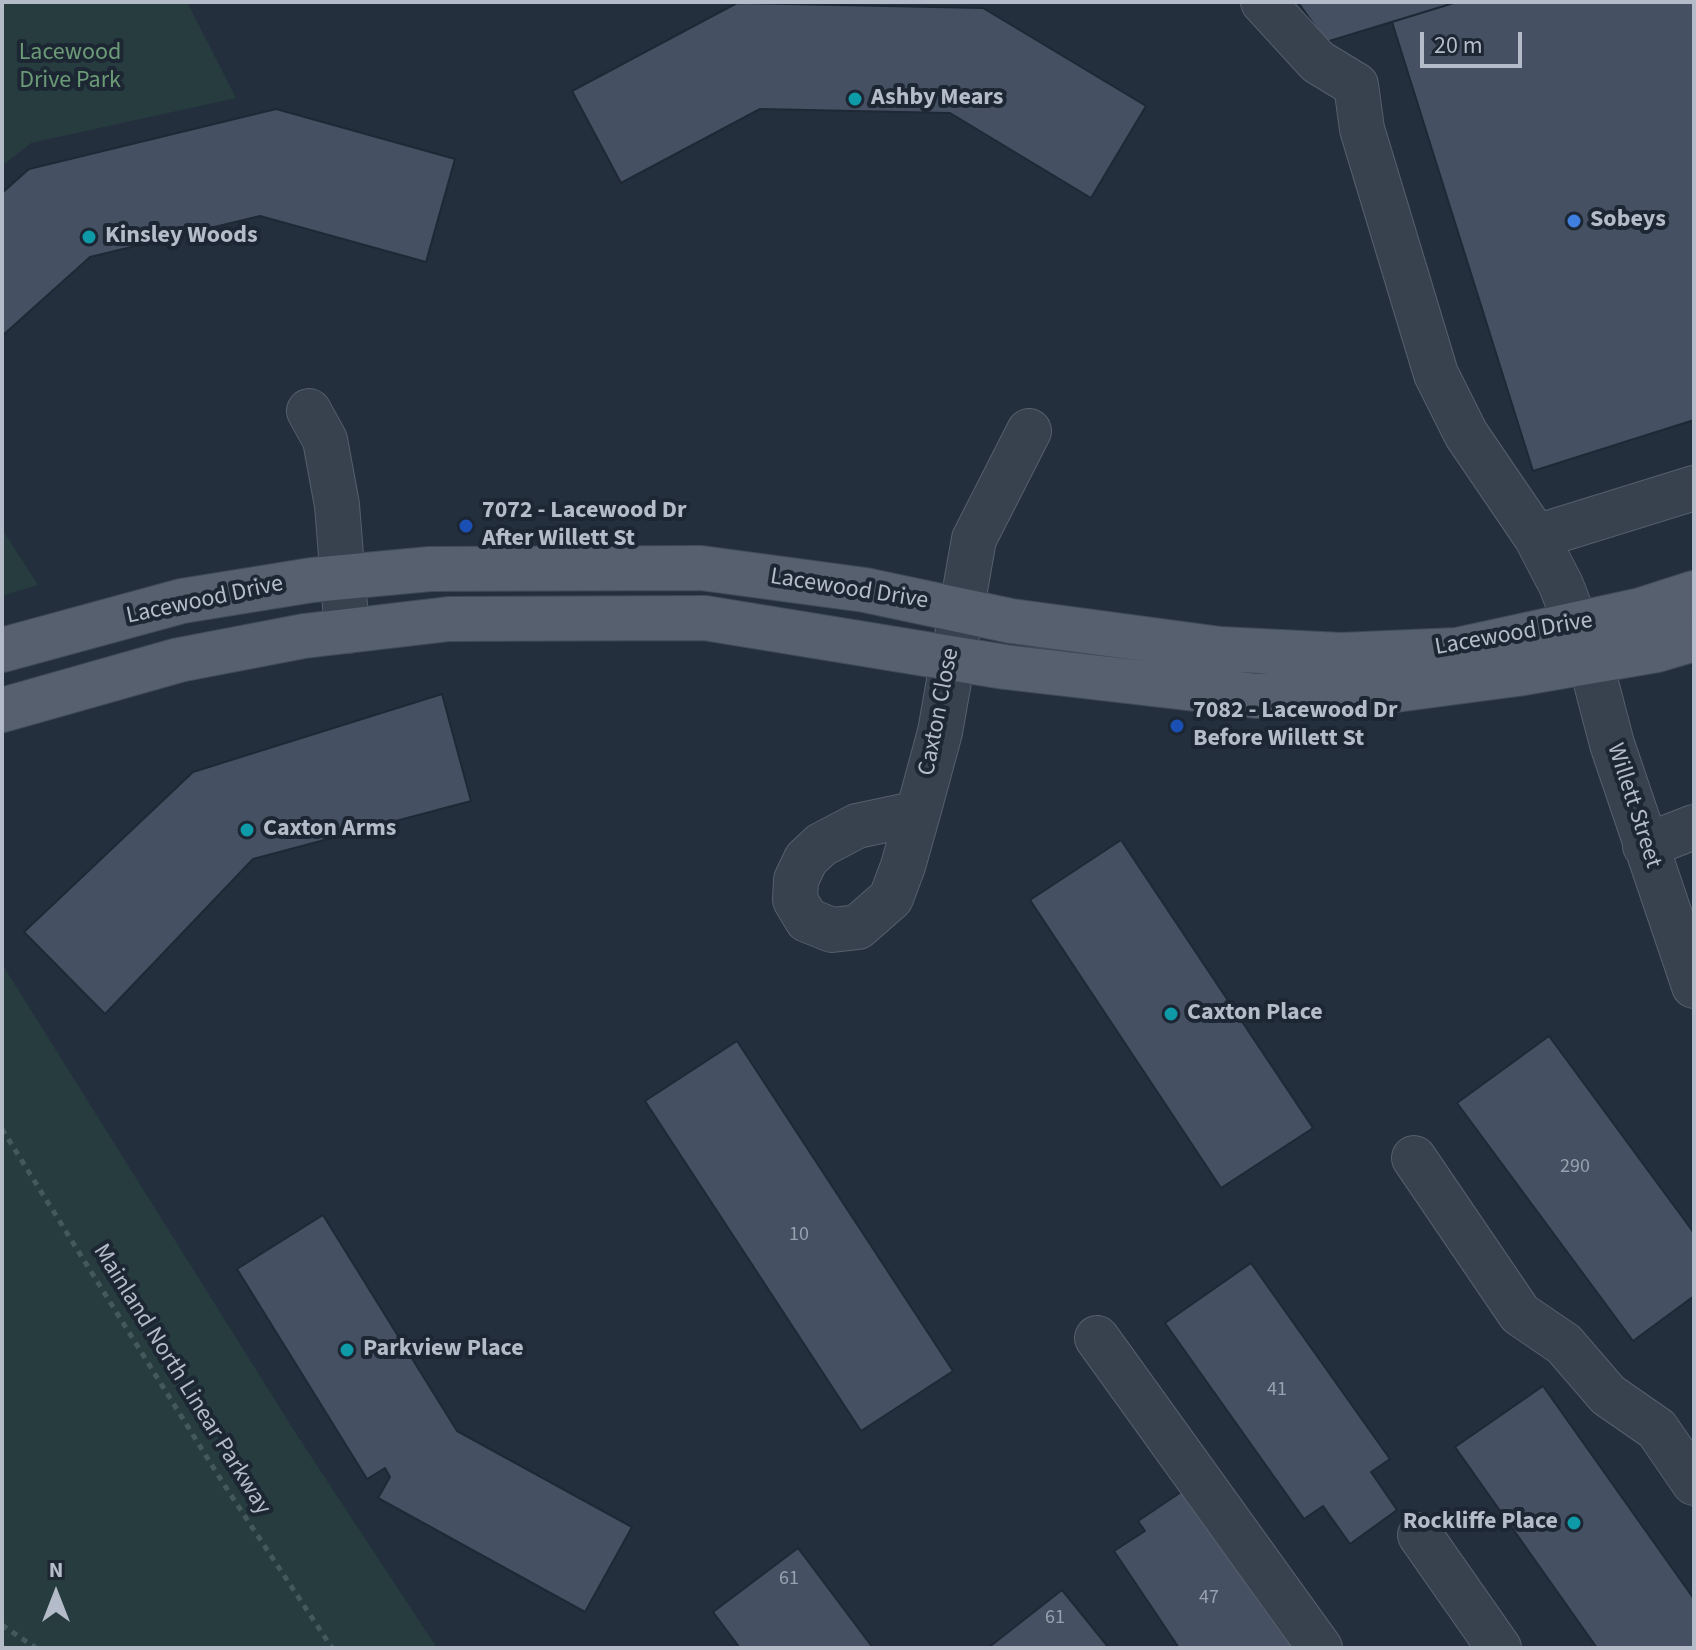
<!DOCTYPE html>
<html>
<head>
<meta charset="utf-8">
<style>
  body { margin:0 }
  #map { position:relative; width:1696px; height:1650px; overflow:hidden; background:#242f3e; font-family:"Source Sans 3",sans-serif }
  canvas { display:block }
  .frame { position:absolute; inset:0; border:4px solid #b4bcc9; pointer-events:none }
  .north { position:absolute; left:16px; top:1554px; width:80px; height:80px; -webkit-text-stroke:6px #1d2633; paint-order:stroke; rotate:0deg; font-size:22px; font-weight:700; line-height:32px; text-align:center; color:#b4bcc9 }
  .north::after { content:''; display:block; margin:auto; width:28px; height:36px; background:#b4bcc9; clip-path:polygon(50% 0,100% 100%,50% 72%,0 100%) }
  .scale { position:absolute; left:1420px; top:32px; width:102px; height:36px; box-sizing:border-box; border:4px solid #b4bcc9; border-top:0; padding-left:10px; font-size:24px; line-height:28px; white-space:nowrap; color:#b4bcc9; -webkit-text-stroke:6px #1d2633; paint-order:stroke }
</style>
</head>
<body>
<div id="map">
<canvas width="1696" height="1650"></canvas>
<div class="frame"></div>
<div class="north">N</div>
<div class="scale">20 m</div>
</div>
<script>
const context = document.querySelector('canvas').getContext('2d');
context.lineJoin = 'round';
function fill(path, color) {
  context.fillStyle = color;
  context.fill(path, 'evenodd');
}
function shape(rows) {
  const path = new Path2D();
  for (const r of rows) {
    path.moveTo(r[0], r[1]);
    for (let i = 2; i < r.length; i += 2) path.lineTo(r[i], r[i + 1]);
  }
  return path;
}
function stroke(path, color, width, dash) {
  context.strokeStyle = color;
  context.lineWidth = width;
  context.lineCap = dash ? 'butt' : 'round';
  context.setLineDash(dash || []);
  context.stroke(path);
}
function label(font, color, halo, rows, align = 'center') {
  context.font = font + ' "Source Sans 3",sans-serif';
  context.lineWidth = 8;
  context.setLineDash([]);
  context.textBaseline = 'middle';
  context.strokeStyle = halo;
  context.fillStyle = color;
  for (const [text, x, y, turn = 0] of rows) {
    context.save();
    context.translate(x, y);
    context.rotate((+turn || 0) * Math.PI / 180);
    context.textAlign = isNaN(turn) ? turn : align;
    if (halo) context.strokeText(text, 0, 0);
    context.fillText(text, 0, 0);
    context.restore();
  }
}
fill(shape([
  [2,2,187,2,236,98,31,143,2,166],
  [2,529,38,585,2,596],
  [2,964,295,1432,437,1648,2,1648]
]), '#263c3f');
const building = shape([
  [1298,2,1457,2,1326,42,1298,2],
  [1457,2,1694,2,1694,420,1533,471,1392,22,1457,2],
  [737,3,983,8,1146,106,1091,198,950,113,760,109,621,183,572,91,737,3],
  [276,109,455,159,426,262,260,216,90,257,2,336,2,193,29,169,276,109],
  [442,694,471,801,253,859,105,1014,24,932,193,772,442,694],
  [1121,840,1313,1128,1221,1188,1030,900,1121,840],
  [1549,1036,1694,1233,1694,1296,1633,1341,1457,1103,1549,1036],
  [737,1041,953,1371,861,1431,645,1101,737,1041],
  [323,1215,457,1431,632,1527,585,1612,378,1498,390,1477,385,1468,367,1479,237,1269,323,1215],
  [1251,1263,1390,1459,1371,1472,1397,1510,1350,1544,1323,1506,1304,1519,1165,1323,1251,1263],
  [1543,1386,1694,1599,1694,1648,1597,1648,1455,1447,1543,1386],
  [1193,1484,1303,1648,1179,1648,1114,1551,1145,1531,1138,1521,1193,1484],
  [798,1548,873,1648,740,1648,713,1612,798,1548],
  [1062,1590,1109,1648,988,1648,1062,1590]
]);
fill(building, '#455162');
stroke(building, '#1f2835', 2);
const minor = shape([
  [1263,2,1318,62,1356,85,1362,129,1436,374,1466,434,1536,537,1561,585,1590,660,1612,744,1694,986],
  [309,411,325,440,337,505,347,631],
  [1536,537,1694,488],
  [918,813,903,866,891,898,858,927,832,930,807,920,795,900,796,880,806,859,821,845,857,826,918,813,940,732,974,539,1029,431],
  [1645,846,1694,827],
  [1414,1158,1520,1314,1564,1344,1608,1395,1657,1429,1694,1483],
  [1097,1338,1320,1648],
  [1420,1535,1499,1648]
]);
const major = shape([
  [2,650,182,601,312,580,430,569,701,568,865,590,1011,621,1220,649,1341,655,1457,650,1641,610,1694,593],
  [2,710,179,660,304,636,449,619,705,618,1005,667,1256,696,1388,691,1517,674,1657,650,1694,639]
]);
stroke(minor, '#565f6c', 46);
stroke(major, '#414a57', 46);
stroke(shape([
  [2,1129,223,1483,332,1648],
  [2,1625,36,1648]
]), '#44595c', 5, [6, 6]);
stroke(minor, '#38414e', 44);
stroke(major, '#56606e', 44);
for (const [x, y, r, color] of [
  [855,99,8,"#0f9aa8"],
  [1574,221,8,"#3f7fe0"],
  [89,237,8,"#0f9aa8"],
  [466,526,8,"#1a4fb4"],
  [1177,726,8,"#1a4fb4"],
  [247,830,8,"#0f9aa8"],
  [1171,1014,8,"#0f9aa8"],
  [347,1350,8,"#0f9aa8"],
  [1574,1523,8,"#0f9aa8"]
]) {
  const dot = new Path2D();
  dot.arc(x, y, r, 0, 2 * Math.PI);
  context.fillStyle = color;
  context.fill(dot);
  stroke(dot, '#1d2633', 3);
}
label('20px', '#98a1af', null, [
  ["290",1575,1168],
  ["10",799,1236],
  ["41",1277,1391],
  ["61",789,1580],
  ["47",1209,1599],
  ["61",1055,1619]
]);
label('24px', '#6b9a76', '#1d2633', [
  ["Lacewood",70,54],
  ["Drive Park",70,82]
]);
label('bold 24px', '#b4bcc9', '#1d2633', [
  ["Ashby Mears",871,99],
  ["Sobeys",1590,221],
  ["Kinsley Woods",105,237],
  ["7072 - Lacewood Dr",482,512],
  ["After Willett St",482,540],
  ["7082 - Lacewood Dr",1193,712],
  ["Before Willett St",1193,740],
  ["Caxton Arms",263,830],
  ["Caxton Place",1187,1014],
  ["Parkview Place",363,1350],
  ["Rockliffe Place",1558,1523,"right"]
], 'left');
label('24px', '#b4bcc9', '#1d2633', [
  ["Lacewood Drive",849,590,9],
  ["Lacewood Drive",205,601,-12],
  ["Lacewood Drive",1514,635,-10],
  ["Caxton Close",940,712,-79],
  ["Willett Street",1633,806,72],
  ["Mainland North Linear Parkway",181,1380,58]
]);
</script>
</body>
</html>
